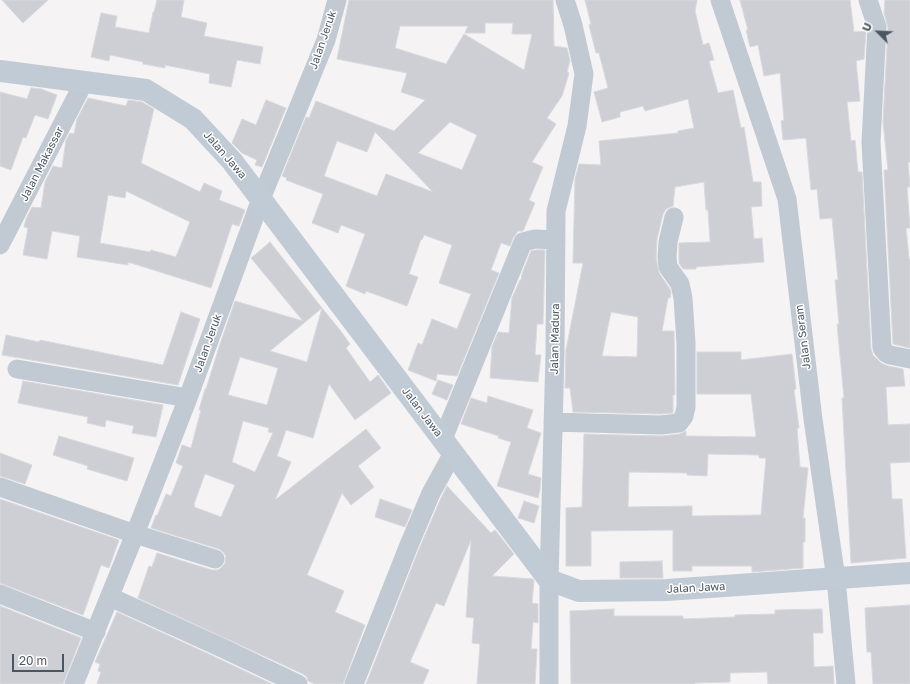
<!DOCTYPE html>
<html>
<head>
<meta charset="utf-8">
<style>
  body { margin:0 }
  #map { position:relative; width:910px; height:684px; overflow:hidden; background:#f5f3f3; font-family:"Golos Text",sans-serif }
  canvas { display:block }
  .north { position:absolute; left:858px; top:12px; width:40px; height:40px; -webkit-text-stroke:3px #fff; paint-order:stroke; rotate:294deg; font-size:11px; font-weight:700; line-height:16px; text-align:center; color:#4a5661 }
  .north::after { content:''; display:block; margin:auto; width:14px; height:18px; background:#4a5661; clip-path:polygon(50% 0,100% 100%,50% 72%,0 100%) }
  .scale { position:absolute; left:12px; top:654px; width:52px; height:18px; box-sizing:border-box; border:2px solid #4a5661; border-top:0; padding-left:5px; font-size:12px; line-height:14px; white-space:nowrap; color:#4a5661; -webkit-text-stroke:3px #fff; paint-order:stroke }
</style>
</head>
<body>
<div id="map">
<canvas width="910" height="684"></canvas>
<div class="north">U</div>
<div class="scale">20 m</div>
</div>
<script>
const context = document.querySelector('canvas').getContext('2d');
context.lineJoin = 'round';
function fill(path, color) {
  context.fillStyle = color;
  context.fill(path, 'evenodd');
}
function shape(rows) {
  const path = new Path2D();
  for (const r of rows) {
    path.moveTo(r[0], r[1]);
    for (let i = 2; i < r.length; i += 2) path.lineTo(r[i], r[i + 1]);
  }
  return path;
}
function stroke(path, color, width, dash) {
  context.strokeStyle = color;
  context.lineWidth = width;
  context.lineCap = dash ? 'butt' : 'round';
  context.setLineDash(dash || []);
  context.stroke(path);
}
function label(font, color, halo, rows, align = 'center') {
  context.font = font + ' "Golos Text",sans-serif';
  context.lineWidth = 3;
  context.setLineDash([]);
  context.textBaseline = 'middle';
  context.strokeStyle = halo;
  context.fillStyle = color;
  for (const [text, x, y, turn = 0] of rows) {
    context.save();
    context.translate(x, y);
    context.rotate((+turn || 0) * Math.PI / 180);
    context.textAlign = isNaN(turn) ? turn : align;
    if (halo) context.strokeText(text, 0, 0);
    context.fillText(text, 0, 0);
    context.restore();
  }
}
const building = shape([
  [2,0,48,0,23,23,2,0],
  [157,0,184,0,181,17,207,23,204,36,263,47,260,64,237,60,231,87,209,83,210,74,165,65,165,68,143,64,143,62,110,55,109,61,91,57,101,13,117,16,115,27,149,33,153,12,154,12,157,0],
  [349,0,553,0,554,46,567,48,570,61,567,72,569,73,562,96,547,118,556,124,532,162,543,167,529,200,535,203,523,231,518,231,513,238,510,246,501,243,491,270,499,273,457,376,437,374,436,381,408,370,418,343,422,345,432,319,457,329,471,294,439,283,452,245,424,235,422,240,421,239,409,274,418,277,407,306,366,291,365,294,346,286,365,234,341,225,338,233,312,223,323,194,286,180,287,178,282,176,306,117,309,118,316,101,394,131,425,100,401,92,407,73,337,59,349,0],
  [485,23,513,23,512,34,532,34,524,70,464,34,446,64,395,48,400,26,468,26,465,33,485,33,485,23],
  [450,122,477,135,462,170,418,153,450,122],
  [375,132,382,139,433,192,386,174,377,196,324,176,337,141,367,152,375,132],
  [585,0,697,0,695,11,703,45,709,43,714,60,709,61,718,93,733,90,741,128,744,127,753,182,761,182,762,206,751,207,754,239,762,238,764,262,696,267,696,269,683,269,679,263,679,243,710,242,708,210,706,210,704,182,675,187,673,206,666,209,663,214,657,239,656,258,659,273,670,289,671,293,670,298,668,298,662,331,674,331,675,395,673,395,673,413,661,414,573,412,570,388,565,388,566,350,583,263,573,263,575,179,579,164,601,165,599,141,678,133,678,131,694,128,688,99,645,111,643,106,620,112,620,117,602,122,594,92,608,88,599,53,596,53,589,25,591,24,585,0],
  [611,312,638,317,637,357,602,356,611,312],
  [740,0,850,0,854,32,866,31,864,59,856,61,860,101,847,102,851,141,855,140,858,172,862,172,871,349,873,355,881,363,888,366,903,369,905,386,886,387,888,425,910,424,910,462,890,463,892,499,902,499,906,558,851,563,842,398,844,398,837,324,839,324,835,280,838,280,832,218,820,219,817,189,811,190,806,138,783,140,781,121,784,120,780,73,764,76,758,45,750,47,746,30,748,30,740,0],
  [885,0,910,0,910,162,908,162,910,187,907,187,910,228,906,228,909,259,910,259,910,348,893,344,884,170,888,170,883,122,888,28,884,13,885,0],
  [31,88,41,89,57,95,48,119,35,115,26,138,23,137,11,170,0,166,0,92,27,99,31,88],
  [88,98,126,106,128,100,142,102,154,109,141,163,200,192,204,183,222,191,219,200,245,210,239,226,232,224,211,288,128,262,128,265,77,257,80,236,52,231,47,259,23,255,28,228,24,227,26,219,32,207,41,208,45,182,53,166,62,168,66,140,70,133,74,134,77,119,88,98],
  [126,191,190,222,176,257,151,250,150,252,100,243,108,195,125,198,126,191],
  [266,100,286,108,262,167,255,165,257,160,242,153,232,143,242,119,256,125,266,100],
  [270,242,322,308,270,351,307,362,322,308,340,330,350,344,346,348,370,382,378,375,391,393,355,420,329,384,313,438,286,430,277,456,291,462,275,500,366,429,381,448,358,466,374,487,351,505,342,493,307,575,344,591,335,612,365,625,343,684,315,684,308,681,307,677,303,674,138,598,149,566,152,567,157,553,212,570,218,570,222,567,225,563,226,556,223,552,219,549,151,528,156,515,157,516,166,494,171,496,183,466,176,463,182,445,191,448,201,410,199,410,205,389,206,389,220,344,235,301,303,321,251,258,270,242],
  [240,357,278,368,267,405,228,395,240,357],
  [243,421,269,428,268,432,273,433,255,472,232,462,243,421],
  [205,474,235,485,221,517,194,507,195,505,194,504,205,474],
  [536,250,545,250,543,324,537,324,535,355,541,355,538,382,490,378,492,347,498,332,509,333,512,298,520,280,521,280,522,274,531,251,536,250],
  [181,312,200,319,178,385,2,355,6,335,39,342,40,340,163,365,181,312],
  [697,352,741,352,741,360,792,354,796,389,794,390,799,428,797,428,800,467,808,468,803,518,805,518,805,542,803,542,803,568,752,572,752,566,692,566,692,571,673,571,673,530,591,531,591,566,566,566,566,508,582,507,584,434,661,436,680,434,686,431,686,436,756,437,751,394,697,394,697,352],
  [708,454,759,455,759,458,766,458,761,515,692,516,692,506,628,507,629,472,687,473,687,475,707,476,708,454],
  [438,380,453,385,447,400,432,394,438,380],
  [23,381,163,405,156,437,132,433,134,426,106,420,105,427,87,423,88,417,18,403,23,381],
  [488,396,533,410,527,428,541,433,528,474,541,478,540,490,538,498,497,486,511,442,498,438,499,436,461,424,471,398,487,403,488,396],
  [59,436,134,458,127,481,87,469,88,466,53,455,59,436],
  [0,453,32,465,25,484,0,476,0,453],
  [447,486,491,533,495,530,514,554,492,576,533,579,534,581,532,603,538,604,538,623,533,622,531,649,537,649,535,684,477,684,480,644,472,643,474,618,466,617,471,540,444,606,436,603,410,662,429,670,423,684,366,684,419,549,441,498,447,486],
  [0,499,119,540,109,568,101,565,83,615,0,583,0,499],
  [380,499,412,510,405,527,375,517,380,499],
  [524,501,539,506,534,523,518,518,524,501],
  [662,561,663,578,620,578,620,562,662,561],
  [910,605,910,684,873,684,871,652,867,652,865,608,910,605],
  [0,606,81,638,63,684,0,684,0,606],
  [614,609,614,616,683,616,683,619,735,617,735,615,775,614,775,610,822,609,823,633,813,633,814,667,833,666,834,684,768,684,767,672,730,673,730,682,695,683,695,684,571,684,570,611,614,609],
  [117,612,213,656,272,684,97,684,101,672,98,671,100,664,95,662,117,612]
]);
fill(building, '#cdcfd5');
stroke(building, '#d7d9de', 1);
stroke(shape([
  [720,0,787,199,813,419,836,579,846,684],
  [868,0,877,27,871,142,882,348,886,353,890,355,910,359],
  [0,245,84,82],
  [17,369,188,398],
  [553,422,661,425,679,423,684,416,686,407,686,343,683,298,680,284,668,267,667,257,668,242,674,217],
  [443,439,523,242,535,239,556,240],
  [0,487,135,534,215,559],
  [0,594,96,632],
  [110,597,218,646,298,684],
  [74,684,135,534,188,398,261,199,326,40,337,0],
  [354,684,409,545,431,493,453,453],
  [549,684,549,580,555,353,556,211,577,126,584,74,573,25,565,0]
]), '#c1cad2', 19);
stroke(shape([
  [0,71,146,90,193,119,232,161,549,580,579,591,667,590,910,573]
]), '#c1cbd6', 22);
label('11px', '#4a5661', '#fff', [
  ["Jalan Jeruk",323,40,-71],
  ["Jalan Jawa",225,155,49],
  ["Jalan Makassar",42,164,-63],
  ["Jalan Seram",803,337,-97],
  ["Jalan Madura",555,339,-89],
  ["Jalan Jeruk",208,343,-70],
  ["Jalan Jawa",422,412,53],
  ["Jalan Jawa",696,588,-3]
]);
</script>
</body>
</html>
